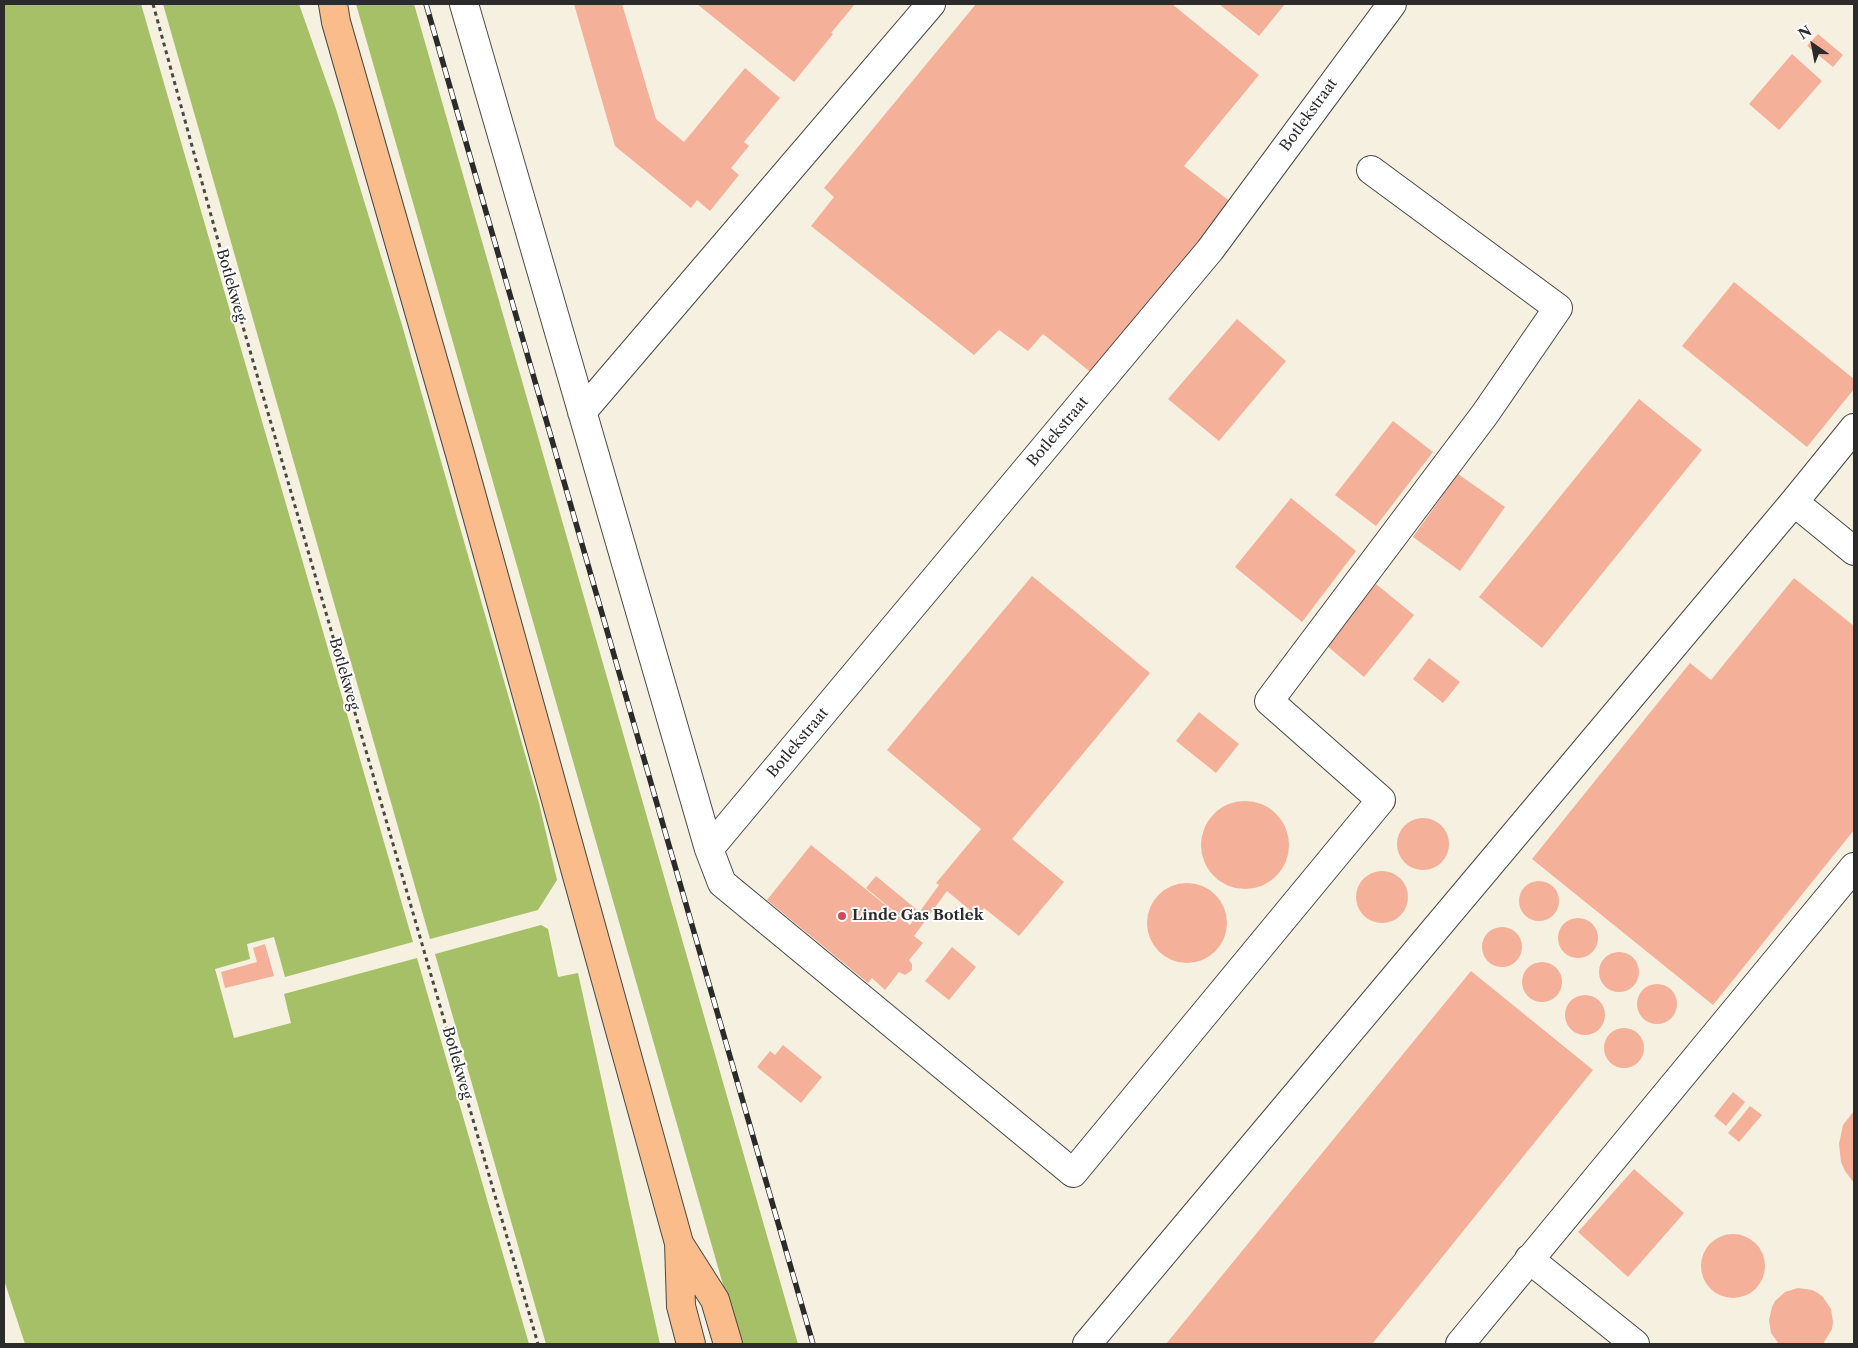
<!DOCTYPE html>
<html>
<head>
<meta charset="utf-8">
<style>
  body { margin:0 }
  #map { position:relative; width:1858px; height:1348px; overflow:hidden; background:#f5f0df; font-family:"Libre Caslon Text",serif }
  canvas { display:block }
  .frame { position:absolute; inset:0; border:5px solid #2b2b2b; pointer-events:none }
  .north { position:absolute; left:1788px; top:20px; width:50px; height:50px; -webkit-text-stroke:4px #fff; paint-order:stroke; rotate:327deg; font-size:14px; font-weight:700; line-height:20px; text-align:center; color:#2b2b2b }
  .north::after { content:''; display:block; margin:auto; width:18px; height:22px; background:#2b2b2b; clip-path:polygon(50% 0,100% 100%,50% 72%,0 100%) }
</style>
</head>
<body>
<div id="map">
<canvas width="1858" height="1348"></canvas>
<div class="frame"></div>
<div class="north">N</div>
</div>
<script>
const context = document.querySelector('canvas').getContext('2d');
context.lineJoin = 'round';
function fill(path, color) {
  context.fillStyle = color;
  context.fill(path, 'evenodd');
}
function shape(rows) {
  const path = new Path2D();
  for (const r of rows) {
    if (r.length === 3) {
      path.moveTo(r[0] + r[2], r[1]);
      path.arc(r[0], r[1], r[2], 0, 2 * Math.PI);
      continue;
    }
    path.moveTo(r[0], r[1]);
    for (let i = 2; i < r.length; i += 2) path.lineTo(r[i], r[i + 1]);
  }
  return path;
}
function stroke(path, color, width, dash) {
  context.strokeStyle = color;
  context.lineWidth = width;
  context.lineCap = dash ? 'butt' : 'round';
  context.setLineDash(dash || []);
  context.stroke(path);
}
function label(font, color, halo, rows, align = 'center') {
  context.font = font + ' "Libre Caslon Text",serif';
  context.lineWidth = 4;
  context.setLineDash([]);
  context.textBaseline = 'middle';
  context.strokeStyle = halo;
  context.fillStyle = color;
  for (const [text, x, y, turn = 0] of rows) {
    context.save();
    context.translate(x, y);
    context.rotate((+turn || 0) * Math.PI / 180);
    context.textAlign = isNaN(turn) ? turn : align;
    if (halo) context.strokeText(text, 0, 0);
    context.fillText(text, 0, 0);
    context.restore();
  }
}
fill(shape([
  [4,4,141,4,413,942,285,977,274,937,247,944,250,959,215,969,234,1038,291,1023,284,994,417,958,529,1344,25,1344,4,1280],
  [163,4,299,4,336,109,402,325,539,803,557,880,538,910,430,939],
  [356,4,414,4,798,1344,740,1344],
  [541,925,548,929,558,977,578,973,660,1344,546,1344,435,954]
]), '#a5c066');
fill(shape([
  [574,4,622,4,656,119,684,142,745,68,780,98,744,142,749,146,731,168,739,175,710,211,697,200,691,208,615,146],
  [697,4,855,4,831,33,833,34,794,82],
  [976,4,1172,4,1259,75,1184,166,1232,203,1093,374,1043,334,1028,351,999,330,974,355,811,226,834,197,824,188],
  [1219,4,1285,4,1259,36],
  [1818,34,1843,55,1833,67,1807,46],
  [1792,54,1822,81,1779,130,1749,104],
  [1734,282,1854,379,1854,389,1807,447,1682,346],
  [1237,319,1286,361,1219,441,1168,399],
  [1639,399,1702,450,1542,648,1479,597],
  [1393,421,1433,452,1376,526,1335,495],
  [1458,474,1505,507,1460,571,1413,537],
  [1291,498,1356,551,1302,622,1235,567],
  [1032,576,1150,673,1012,839,1064,882,1019,936,984,908,977,916,947,891,914,936,923,943,909,960,912,964,912,970,905,975,899,972,885,990,872,978,868,983,767,900,811,845,910,925,939,885,936,883,981,829,887,750],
  [1794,578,1854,626,1854,830,1713,1005,1532,859,1690,663,1711,680],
  [1376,584,1414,615,1364,677,1326,645],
  [1429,658,1460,682,1443,703,1413,679],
  [1199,712,1239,744,1216,773,1176,741],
  [1245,845,44],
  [1423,844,26],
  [1382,897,26],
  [876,876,916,909,907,922,866,888],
  [1539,901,20],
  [1187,923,40],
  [1578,938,20],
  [1502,947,20],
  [265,944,274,976,225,988,221,972,257,962,253,948],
  [952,947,976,967,949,1000,925,981],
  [1619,972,20],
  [1542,982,20],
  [1471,971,1593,1070,1372,1344,1166,1344],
  [1657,1004,20],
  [1585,1015,20],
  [1624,1048,20],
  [783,1045,822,1077,801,1103,757,1067,770,1051,775,1055],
  [1733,1092,1745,1102,1726,1126,1714,1116],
  [1750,1106,1762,1115,1739,1142,1728,1133],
  [1854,1111,1854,1183,1845,1171,1841,1162,1839,1144,1843,1125],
  [1634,1169,1684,1213,1628,1277,1578,1232],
  [1733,1266,32],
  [1798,1288,1812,1290,1818,1293,1823,1297,1831,1309,1833,1322,1832,1329,1823,1344,1779,1344,1771,1333,1769,1320,1772,1307,1775,1301,1785,1292]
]), '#f5b09a');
const minor = shape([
  [464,4,709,849,722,883,1073,1173,1381,800,1269,701,1485,414,1558,308,1371,170],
  [582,412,931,4],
  [1854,428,1794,502,1854,551],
  [709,849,1210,250,1392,4],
  [1529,1259,1635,1344],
  [1087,1344,1794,502],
  [1460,1344,1854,867]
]);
const major = shape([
  [333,4,336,22,460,454,679,1243,681,1306,691,1344],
  [680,1245,715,1300,728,1344]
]);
stroke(minor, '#494946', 30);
stroke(major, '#494946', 30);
stroke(shape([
  [153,4,217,237,538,1344]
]), '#494946', 3, [4, 4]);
stroke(minor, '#fff', 28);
stroke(major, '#f9bc8a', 28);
const rail = shape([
  [426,4,813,1344]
]);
stroke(rail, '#2b2b2b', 5.5);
stroke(rail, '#fff', 4, [11]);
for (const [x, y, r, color] of [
  [842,916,5,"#d1495b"]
]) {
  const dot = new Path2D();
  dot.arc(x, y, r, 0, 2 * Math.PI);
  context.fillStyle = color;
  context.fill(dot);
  stroke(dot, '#fff', 2);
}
label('15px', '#2b2b2b', '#fff', [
  ["Botlekstraat",1309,115,-54],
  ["Botlekweg",231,285,74],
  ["Botlekstraat",1058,432,-50],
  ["Botlekweg",344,674,74],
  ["Botlekstraat",798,743,-50],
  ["Botlekweg",457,1063,74]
]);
label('bold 15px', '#2b2b2b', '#fff', [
  ["Linde Gas Botlek",852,916]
], 'left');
</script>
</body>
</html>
